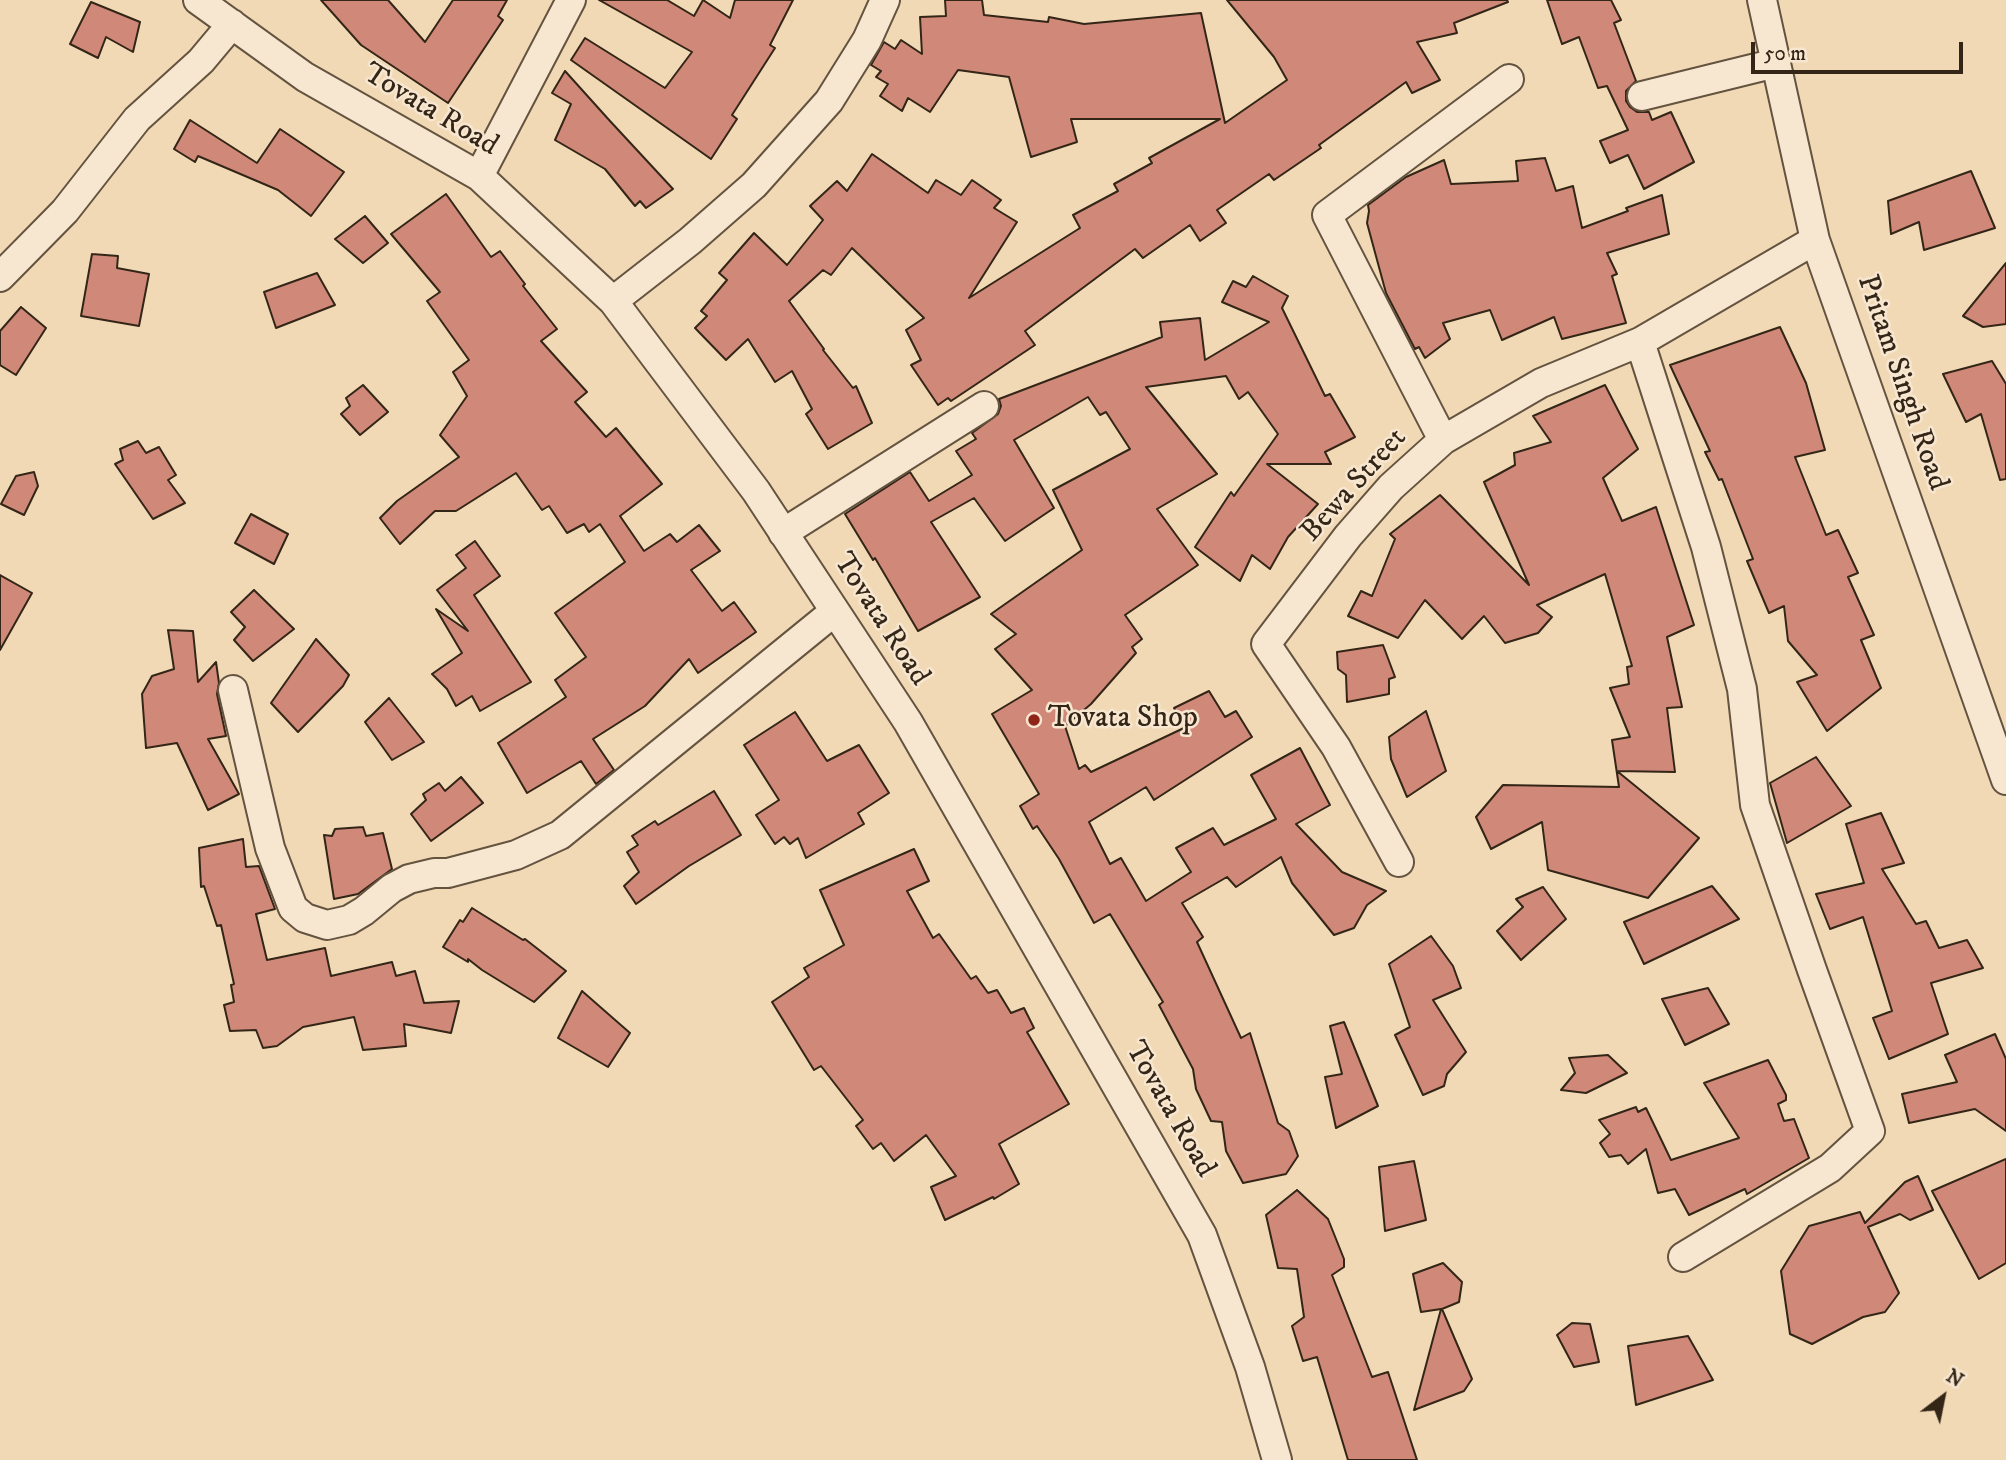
<!DOCTYPE html>
<html>
<head>
<meta charset="utf-8">
<style>
  body { margin:0 }
  #map { position:relative; width:2006px; height:1460px; overflow:hidden; background:#f2d9b6; font-family:"IM FELL DW Pica",serif }
  canvas { display:block }
  .north { position:absolute; left:1908px; top:1362px; width:70px; height:70px; -webkit-text-stroke:5px #f7e6d0; paint-order:stroke; rotate:32deg; font-size:19px; font-weight:700; line-height:28px; text-align:center; color:#332617 }
  .north::after { content:''; display:block; margin:auto; width:24px; height:32px; background:#332617; clip-path:polygon(50% 0,100% 100%,50% 72%,0 100%) }
  .scale { position:absolute; left:1751px; top:42px; width:212px; height:32px; box-sizing:border-box; border:4px solid #332617; border-top:0; padding-left:9px; font-size:21px; line-height:24px; white-space:nowrap; color:#332617; -webkit-text-stroke:5px #f7e6d0; paint-order:stroke }
</style>
</head>
<body>
<div id="map">
<canvas width="2006" height="1460"></canvas>
<div class="north">N</div>
<div class="scale">50 m</div>
</div>
<script>
const context = document.querySelector('canvas').getContext('2d');
context.lineJoin = 'round';
function fill(path, color) {
  context.fillStyle = color;
  context.fill(path, 'evenodd');
}
function shape(rows) {
  const path = new Path2D();
  for (const r of rows) {
    path.moveTo(r[0], r[1]);
    for (let i = 2; i < r.length; i += 2) path.lineTo(r[i], r[i + 1]);
  }
  return path;
}
function stroke(path, color, width, dash) {
  context.strokeStyle = color;
  context.lineWidth = width;
  context.lineCap = dash ? 'butt' : 'round';
  context.setLineDash(dash || []);
  context.stroke(path);
}
function label(font, color, halo, rows, align = 'center') {
  context.font = font + ' "IM FELL DW Pica",serif';
  context.lineWidth = 5;
  context.setLineDash([]);
  context.textBaseline = 'middle';
  context.strokeStyle = halo;
  context.fillStyle = color;
  for (const [text, x, y, turn = 0] of rows) {
    context.save();
    context.translate(x, y);
    context.rotate((+turn || 0) * Math.PI / 180);
    context.textAlign = isNaN(turn) ? turn : align;
    if (halo) context.strokeText(text, 0, 0);
    context.fillText(text, 0, 0);
    context.restore();
  }
}
const building = shape([
  [321,0,388,0,425,42,453,0,507,0,498,16,503,20,448,103,361,45,321,0],
  [599,0,667,0,694,16,703,0,730,18,735,0,793,0,770,45,775,48,732,115,737,119,711,159,571,60,585,38,665,88,692,52,599,0],
  [945,0,982,0,984,15,1048,22,1049,17,1084,24,1201,13,1225,123,1287,80,1274,57,1227,0,1507,0,1508,2,1454,23,1457,33,1417,42,1440,80,1412,93,1406,82,1319,145,1321,148,1274,180,1269,174,1217,210,1226,223,1200,241,1190,225,1143,258,1135,249,1025,331,1035,345,951,401,948,398,938,405,911,365,921,360,906,330,924,318,852,248,831,275,823,270,789,301,824,349,823,350,853,388,856,386,872,423,828,449,806,414,812,409,792,371,775,382,748,339,726,360,695,328,707,316,701,311,727,280,719,273,754,233,787,265,823,220,810,206,837,181,847,191,872,154,928,193,936,180,961,195,972,180,1001,200,994,208,1017,222,969,298,1080,228,1073,215,1118,191,1114,184,1152,163,1149,158,1220,119,1071,119,1077,142,1031,157,1009,77,958,70,930,112,908,98,902,111,880,96,888,84,876,77,881,71,871,65,884,42,895,49,901,40,922,54,920,17,946,16,945,0],
  [1547,0,1611,0,1621,20,1614,23,1636,81,1626,91,1626,101,1630,107,1637,112,1649,112,1652,120,1671,112,1694,162,1644,189,1628,155,1610,163,1600,141,1628,130,1607,86,1598,88,1579,37,1562,44,1547,0],
  [91,2,140,22,133,52,106,37,98,58,70,44,91,2],
  [565,71,610,121,673,189,646,208,640,201,635,206,605,169,555,140,571,104,552,93,565,71],
  [190,120,257,163,280,129,344,172,311,216,278,190,198,156,195,162,174,149,190,120],
  [1545,158,1556,191,1573,186,1582,228,1628,211,1626,208,1662,195,1669,234,1607,253,1617,274,1612,276,1626,323,1562,339,1554,317,1502,340,1490,310,1443,323,1450,339,1425,358,1419,347,1415,349,1386,293,1367,223,1369,211,1368,205,1406,177,1444,160,1451,184,1518,181,1516,161,1545,158],
  [1971,171,1995,228,1924,250,1919,222,1891,234,1888,201,1971,171],
  [446,194,491,257,500,251,525,284,523,286,557,329,541,341,587,392,575,402,606,437,616,428,662,484,620,516,644,551,670,534,677,542,699,525,720,551,691,570,722,611,734,602,756,632,698,673,689,659,645,706,593,739,614,770,596,784,581,761,527,793,498,743,566,697,555,680,586,657,555,613,625,562,600,524,589,532,584,524,567,533,549,506,542,510,516,473,456,511,435,511,400,544,380,518,397,501,459,457,440,435,467,396,453,372,469,360,427,301,440,292,391,234,446,194],
  [365,216,388,243,363,263,335,239,365,216],
  [92,254,118,256,117,268,149,274,139,326,81,316,92,254],
  [2006,263,2006,324,1983,327,1963,316,2006,263],
  [317,273,335,305,276,328,264,292,317,273],
  [1253,276,1288,296,1282,308,1325,396,1330,394,1355,437,1325,452,1331,464,1267,464,1318,504,1288,537,1270,569,1252,555,1240,581,1195,547,1231,492,1234,496,1278,434,1248,392,1239,399,1226,376,1146,387,1217,474,1157,509,1198,565,1125,615,1142,639,1132,647,1136,653,1091,704,1065,726,1079,769,1085,765,1091,772,1186,727,1174,708,1209,691,1225,717,1236,711,1252,737,1154,800,1146,787,1089,822,1110,864,1121,858,1146,901,1191,872,1176,848,1213,828,1224,845,1276,819,1251,775,1300,748,1330,805,1296,824,1342,872,1386,891,1367,905,1354,928,1334,935,1292,883,1281,857,1236,887,1227,877,1182,903,1203,937,1197,942,1241,1038,1250,1033,1278,1123,1289,1131,1298,1156,1286,1174,1243,1183,1226,1151,1222,1122,1211,1121,1196,1089,1193,1069,1159,1005,1163,1002,1110,914,1094,923,1059,859,1037,826,1033,829,1020,806,1039,794,992,714,1032,690,995,649,1016,634,991,614,1082,550,1053,490,1130,449,1106,412,1100,415,1088,397,1014,440,1054,508,1005,541,974,498,931,522,980,597,918,631,875,558,873,560,845,514,910,472,929,501,972,475,956,451,976,439,972,433,998,414,1001,406,999,399,1162,337,1160,322,1200,318,1205,360,1269,322,1222,302,1233,281,1246,287,1253,276],
  [21,307,46,328,16,375,0,365,0,331,21,307],
  [1780,327,1806,383,1825,450,1795,457,1826,535,1838,530,1858,573,1848,577,1874,635,1861,640,1881,688,1827,731,1797,682,1817,675,1788,641,1784,606,1769,613,1747,561,1753,559,1722,479,1719,480,1705,452,1710,451,1670,365,1780,327],
  [1992,361,2006,384,2006,479,2000,480,1981,414,1966,422,1943,374,1992,361],
  [363,385,388,412,360,435,341,414,350,406,346,398,363,385],
  [1605,385,1638,449,1603,478,1622,521,1656,507,1694,625,1667,637,1682,707,1667,708,1675,772,1617,771,1699,838,1648,898,1548,870,1542,822,1491,849,1476,817,1503,785,1619,787,1612,740,1630,737,1610,688,1629,684,1627,667,1632,666,1605,574,1537,605,1552,617,1538,633,1505,643,1484,616,1462,639,1425,600,1398,638,1348,616,1361,591,1372,596,1395,539,1390,534,1440,495,1529,585,1484,482,1515,465,1514,453,1551,442,1533,416,1605,385],
  [138,441,146,453,159,447,176,475,168,480,185,503,153,519,115,464,123,460,120,449,138,441],
  [34,472,38,486,24,515,1,504,16,476,34,472],
  [251,514,288,534,274,564,235,543,251,514],
  [475,541,500,576,474,595,531,682,480,711,472,696,456,706,447,689,432,674,462,653,436,609,468,631,437,590,466,568,456,555,475,541],
  [0,575,32,593,0,650,0,575],
  [254,590,294,629,253,661,234,640,245,627,231,612,254,590],
  [168,630,193,631,198,682,216,662,219,683,217,694,226,736,208,739,239,794,208,810,177,743,146,748,142,694,152,676,174,669,168,630],
  [316,639,349,675,343,686,298,732,271,703,316,639],
  [1383,645,1395,677,1389,679,1389,694,1347,702,1346,675,1338,669,1337,652,1383,645],
  [389,698,424,742,392,760,365,722,389,698],
  [1426,711,1446,771,1407,797,1391,759,1389,737,1426,711],
  [795,712,827,761,859,745,889,793,858,813,864,824,806,858,798,838,790,844,784,837,775,844,756,815,779,800,744,745,795,712],
  [1816,757,1851,806,1787,843,1770,783,1816,757],
  [461,777,483,803,431,841,411,814,426,800,423,794,439,783,445,791,461,777],
  [714,791,741,835,689,866,636,904,624,886,639,872,627,852,638,845,632,836,655,821,658,825,714,791],
  [1881,813,1904,863,1882,869,1916,924,1926,921,1939,948,1967,940,1983,968,1931,983,1948,1034,1889,1059,1873,1018,1892,1011,1863,917,1830,929,1816,894,1864,883,1846,824,1881,813],
  [363,827,366,836,383,833,392,869,358,894,334,899,324,835,332,836,335,829,363,827],
  [243,839,246,867,259,866,275,909,256,914,267,960,325,948,331,976,392,962,396,976,415,971,424,1003,459,1001,451,1033,404,1024,406,1046,363,1050,354,1017,303,1027,277,1046,263,1048,256,1030,230,1031,224,1005,234,1002,231,985,234,984,221,925,217,926,204,886,201,887,199,848,243,839],
  [914,849,929,881,907,891,933,938,939,934,971,979,976,976,988,993,997,990,1011,1013,1024,1008,1034,1028,1027,1032,1069,1104,999,1144,1019,1184,994,1199,993,1197,945,1220,931,1187,956,1176,926,1135,894,1161,881,1143,873,1149,856,1126,863,1120,821,1066,814,1070,772,1002,809,977,804,968,844,945,820,890,914,849],
  [1712,886,1739,919,1644,964,1624,922,1712,886],
  [1543,887,1566,919,1521,960,1497,931,1523,907,1516,899,1543,887],
  [472,908,523,940,525,939,566,971,534,1002,482,970,468,959,468,962,443,947,460,920,463,922,472,908],
  [1431,936,1453,966,1461,988,1433,1000,1466,1052,1447,1074,1444,1086,1423,1095,1395,1035,1410,1027,1389,964,1431,936],
  [1708,988,1729,1024,1685,1045,1662,999,1708,988],
  [582,991,630,1033,608,1067,558,1038,582,991],
  [1344,1022,1378,1106,1336,1128,1325,1077,1342,1074,1330,1026,1344,1022],
  [1995,1034,2006,1059,2006,1131,1975,1109,1909,1123,1902,1094,1957,1082,1945,1055,1995,1034],
  [1608,1055,1627,1073,1586,1093,1561,1090,1575,1073,1569,1058,1608,1055],
  [1768,1060,1786,1095,1786,1100,1778,1104,1784,1121,1794,1119,1809,1158,1747,1194,1745,1189,1689,1215,1675,1189,1658,1193,1646,1149,1628,1164,1621,1155,1609,1157,1600,1143,1610,1134,1599,1120,1636,1107,1638,1112,1646,1108,1671,1160,1739,1138,1704,1083,1768,1060],
  [2006,1159,2006,1263,1979,1279,1932,1191,2006,1159],
  [1414,1161,1426,1220,1385,1231,1379,1167,1414,1161],
  [1918,1176,1933,1210,1910,1220,1900,1214,1868,1227,1899,1293,1885,1312,1863,1317,1812,1344,1790,1334,1781,1271,1809,1226,1860,1212,1865,1223,1905,1182,1918,1176],
  [1297,1190,1328,1219,1344,1259,1344,1267,1332,1275,1372,1377,1388,1372,1417,1460,1348,1460,1317,1357,1303,1361,1292,1326,1304,1317,1297,1269,1278,1268,1266,1215,1297,1190],
  [1443,1263,1462,1282,1459,1302,1442,1309,1472,1379,1464,1391,1414,1410,1441,1309,1421,1312,1413,1274,1443,1263],
  [1572,1323,1590,1324,1599,1362,1574,1367,1557,1335,1572,1323],
  [1688,1336,1713,1380,1636,1405,1628,1346,1688,1336]
]);
fill(building, '#d08879');
stroke(building, '#332617', 2);
const minor = shape([
  [198,0,305,77,479,176,613,301,756,491,908,722,1202,1235,1250,1367,1277,1460],
  [1762,0,1815,240,2006,780],
  [1642,96,1776,63],
  [479,176,571,0],
  [0,277,65,211,137,119,201,61,232,24],
  [613,301,690,241,754,185,829,101,867,40,885,0],
  [1640,342,1706,547,1742,689,1755,805,1812,970,1870,1131,1830,1168,1683,1257],
  [1443,440,1327,215,1509,79],
  [783,533,984,406],
  [233,690,270,848,293,908,305,918,327,925,349,920,364,911,392,888,409,879,434,873,448,873,516,855,560,835,835,611],
  [1399,862,1336,747,1266,644,1348,536,1391,487,1443,440,1541,383,1640,342,1815,240]
]);
stroke(minor, '#63533f', 32);
stroke(minor, '#f7e6d0', 28);
for (const [x, y, r, color] of [
  [1034,720,7,"#8f2418"]
]) {
  const dot = new Path2D();
  dot.arc(x, y, r, 0, 2 * Math.PI);
  context.fillStyle = color;
  context.fill(dot);
  stroke(dot, '#f7e6d0', 2.5);
}
label('30px', '#332617', '#f7e6d0', [
  ["Tovata Road",430,111,31],
  ["Pritam Singh Road",1901,383,71],
  ["Bewa Street",1355,486,-48],
  ["Tovata Road",880,620,57],
  ["Tovata Road",1169,1110,60]
]);
label('30px', '#332617', '#f7e6d0', [
  ["Tovata Shop",1048,720]
], 'left');
</script>
</body>
</html>
